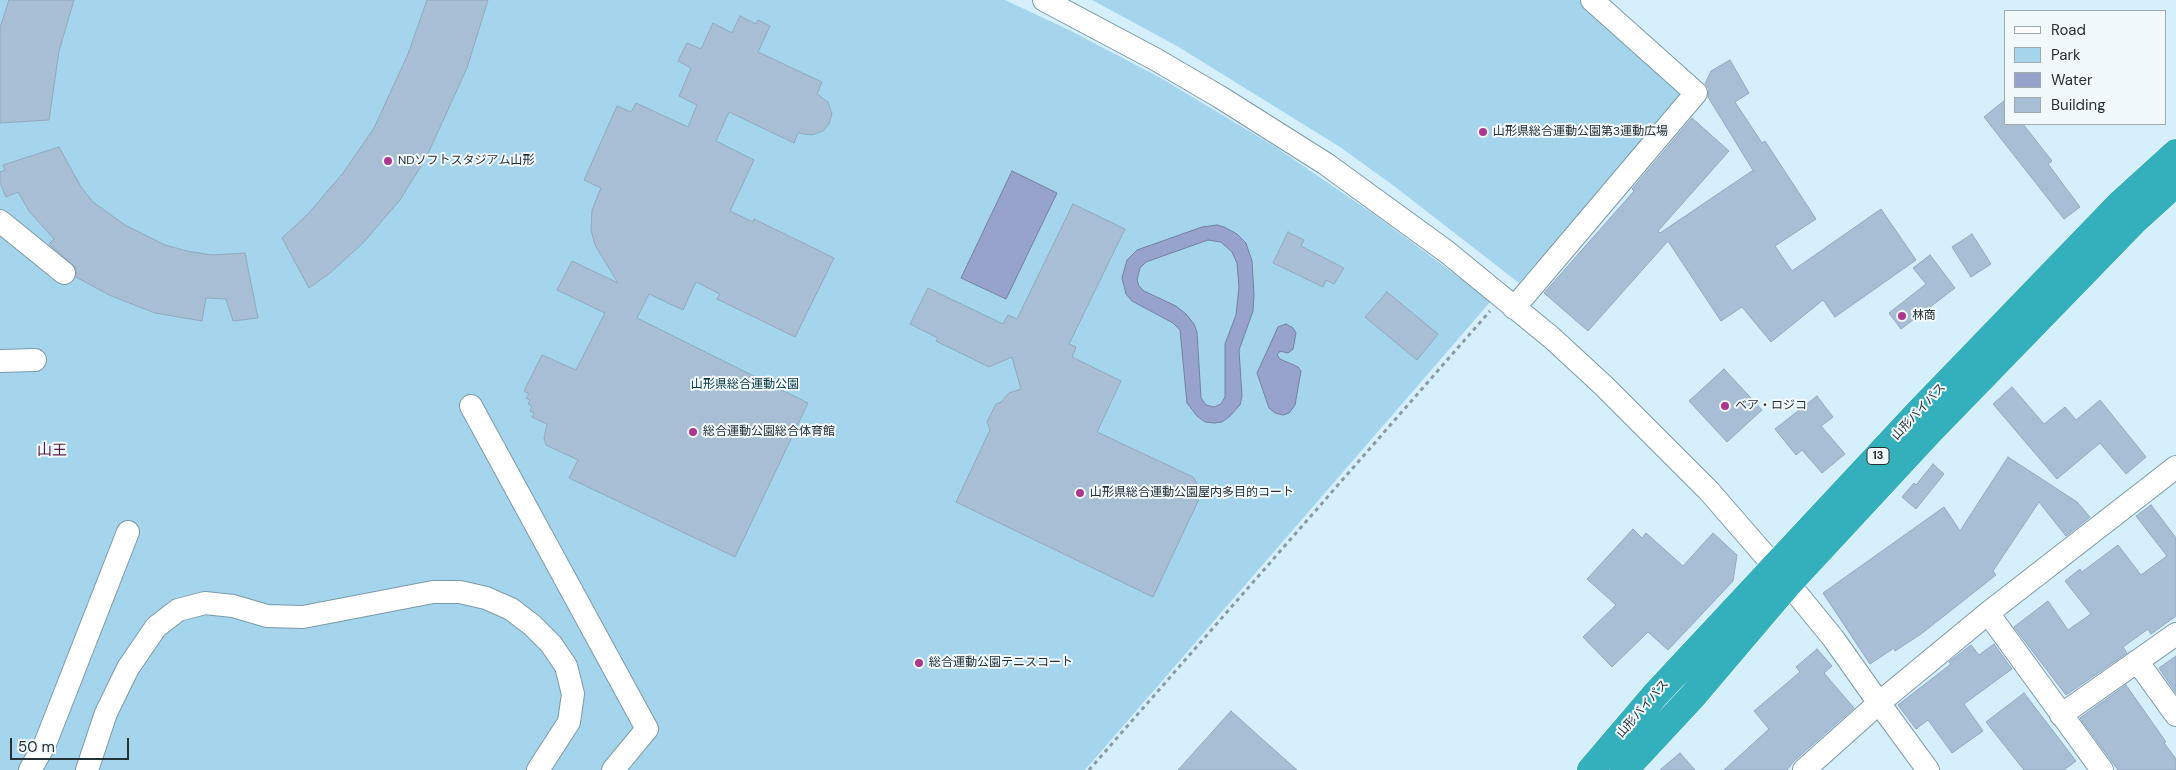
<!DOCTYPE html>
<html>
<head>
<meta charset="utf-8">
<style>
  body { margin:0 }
  #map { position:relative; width:2176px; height:770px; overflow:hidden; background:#d5effc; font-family:"DM Sans",sans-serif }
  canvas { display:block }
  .legend { position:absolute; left:2004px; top:10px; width:162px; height:115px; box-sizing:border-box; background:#f2f9fc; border:1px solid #a0a9ad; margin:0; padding:6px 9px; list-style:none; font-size:15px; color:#243137 }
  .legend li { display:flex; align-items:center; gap:10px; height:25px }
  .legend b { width:25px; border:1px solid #a0a9ad }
  .scale { position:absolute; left:10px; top:738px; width:119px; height:22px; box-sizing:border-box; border:2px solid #243137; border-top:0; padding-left:6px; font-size:15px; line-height:18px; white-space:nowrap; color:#243137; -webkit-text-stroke:4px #f2f9fc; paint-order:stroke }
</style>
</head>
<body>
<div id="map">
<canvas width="2176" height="770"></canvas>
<ul class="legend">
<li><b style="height:6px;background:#fff"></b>Road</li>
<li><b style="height:14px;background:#a4d5ec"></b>Park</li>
<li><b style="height:14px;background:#98a3cd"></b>Water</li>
<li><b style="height:14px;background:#a8bed5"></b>Building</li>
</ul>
<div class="scale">50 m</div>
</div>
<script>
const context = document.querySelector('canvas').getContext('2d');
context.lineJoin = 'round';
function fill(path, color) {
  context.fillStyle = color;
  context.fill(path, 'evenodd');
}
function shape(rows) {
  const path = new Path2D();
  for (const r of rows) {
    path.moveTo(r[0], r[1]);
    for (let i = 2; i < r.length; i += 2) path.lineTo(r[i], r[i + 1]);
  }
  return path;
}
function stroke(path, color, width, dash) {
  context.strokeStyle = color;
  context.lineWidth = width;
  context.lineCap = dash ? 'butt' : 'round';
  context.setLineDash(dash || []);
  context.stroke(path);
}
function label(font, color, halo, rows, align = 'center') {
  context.font = font + ' "DM Sans","Noto Sans JP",sans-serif';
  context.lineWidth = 4;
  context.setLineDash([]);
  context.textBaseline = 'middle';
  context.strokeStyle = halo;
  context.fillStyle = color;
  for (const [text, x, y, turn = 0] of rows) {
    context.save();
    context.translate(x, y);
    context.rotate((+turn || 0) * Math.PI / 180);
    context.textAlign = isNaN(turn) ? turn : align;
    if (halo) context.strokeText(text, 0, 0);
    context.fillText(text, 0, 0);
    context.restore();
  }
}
fill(shape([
  [0,0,1005,0,1069,30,1159,77,1274,146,1375,215,1491,301,1085,770,0,770],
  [1092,0,1580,0,1684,94,1519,283,1394,186,1340,147,1177,46]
]), '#a4d5ec');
const water = shape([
  [1012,171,1057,193,1006,299,961,278,1012,171],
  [1217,225,1224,227,1237,234,1246,243,1252,261,1254,295,1253,311,1239,350,1242,396,1240,405,1229,417,1222,422,1214,423,1205,422,1197,416,1187,403,1180,330,1173,323,1132,301,1126,294,1122,278,1127,260,1137,250,1202,227,1217,225],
  [1208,240,1221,242,1232,252,1237,263,1239,287,1236,315,1225,344,1225,397,1221,404,1214,407,1206,405,1201,398,1197,332,1194,324,1186,314,1176,306,1144,291,1139,286,1137,280,1140,268,1146,262,1208,240],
  [1286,324,1293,328,1296,333,1293,349,1288,353,1280,351,1277,355,1280,359,1298,367,1301,371,1295,405,1289,413,1283,415,1275,413,1269,408,1257,373,1278,327,1286,324]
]);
fill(water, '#98a3cd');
stroke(water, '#7581a0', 1);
const building = shape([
  [9,0,74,0,59,51,49,120,0,123,0,28,9,0],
  [427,0,488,0,467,68,426,158,400,200,363,243,330,273,309,288,282,238,308,214,343,173,374,128,408,54,427,0],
  [740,16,756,24,758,20,770,26,758,52,822,82,817,94,828,102,832,114,829,124,823,131,812,135,798,133,794,143,729,112,716,141,754,160,730,211,753,222,754,219,834,258,795,337,717,299,720,294,696,282,683,310,649,294,637,318,808,403,735,557,569,478,578,460,546,445,544,438,547,424,532,417,534,413,530,411,532,406,528,404,530,400,526,398,529,394,524,391,542,355,576,370,605,313,557,290,572,261,618,283,595,245,591,230,592,210,601,188,584,180,617,106,631,112,636,103,688,127,697,105,679,96,691,68,678,61,687,43,701,49,713,23,732,33,740,16],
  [1730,60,1749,93,1735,102,1762,143,1765,141,1816,219,1775,246,1792,271,1881,209,1916,260,1835,317,1823,300,1771,342,1742,307,1721,321,1668,241,1588,331,1544,293,1634,191,1632,189,1692,118,1729,151,1658,231,1660,233,1752,171,1754,172,1708,97,1709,89,1705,84,1711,71,1730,60],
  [2005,100,2005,124,2023,124,2052,161,2048,164,2080,207,2064,219,1984,117,2005,100],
  [59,147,81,187,93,202,125,225,165,245,187,251,212,255,245,253,258,318,233,321,226,299,206,298,202,321,155,313,109,295,76,277,76,268,49,244,54,239,29,211,18,192,6,197,0,183,0,172,5,170,3,165,59,147],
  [1073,204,1125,229,1069,344,1076,347,1072,357,1121,381,1097,432,1193,477,1200,488,1200,497,1153,597,956,502,990,430,987,422,996,404,1001,402,1009,393,1021,389,1012,357,989,367,936,341,938,338,910,324,928,288,1003,324,1008,315,1017,319,1073,204],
  [1288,232,1304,240,1301,246,1344,268,1334,284,1326,280,1323,287,1273,263,1288,232],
  [1972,234,1991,264,1971,277,1952,247,1972,234],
  [1930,255,1955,288,1901,329,1889,313,1926,284,1913,268,1930,255],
  [1387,292,1438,334,1417,360,1365,317,1387,292],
  [1724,369,1762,410,1727,442,1689,401,1724,369],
  [2012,387,2044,424,2065,407,2076,420,2100,400,2146,457,2126,474,2100,443,2057,479,1993,404,2012,387],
  [1817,396,1833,417,1821,426,1845,454,1822,473,1802,450,1796,455,1775,429,1817,396],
  [2008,457,2077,502,2090,517,2066,536,2039,502,1993,571,1996,575,1921,634,1895,651,1894,648,1870,664,1823,593,1944,507,1960,531,2008,457],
  [1933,464,1944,474,1916,509,1902,497,1914,483,1916,485,1933,464],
  [2151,505,2176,538,2176,616,2151,634,2148,629,2123,647,2127,653,2066,695,2014,627,2048,601,2068,630,2091,614,2065,581,2080,569,2082,572,2118,545,2141,575,2167,556,2136,516,2151,505],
  [1633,529,1642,538,1646,533,1683,566,1713,533,1737,555,1733,581,1668,650,1648,632,1612,667,1583,637,1616,605,1587,579,1633,529],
  [1994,644,2012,669,1964,704,1983,731,1952,753,1928,720,1916,729,1898,705,1951,664,1949,662,1971,645,1979,655,1994,644],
  [1817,649,1832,666,1824,673,1854,708,1794,761,1787,770,1724,770,1769,729,1754,711,1800,672,1796,667,1817,649],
  [2176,656,2176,693,2159,668,2176,656],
  [2126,685,2166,742,2164,743,2176,759,2176,770,2118,770,2080,718,2126,685],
  [2024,693,2076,761,2064,770,2024,770,1986,722,2024,693],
  [1231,711,1261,738,1297,770,1178,770,1231,711],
  [1680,753,1695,770,1660,770,1680,753]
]);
fill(building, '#a8bed5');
stroke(building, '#92a8bf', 1);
const minor = shape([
  [1044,0,1155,59,1220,97,1326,164,1447,252,1552,338,1604,386,1709,491,1775,567,1833,638,1879,703,1928,770],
  [0,221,64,273],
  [1514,308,1696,93,1592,0],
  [0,361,35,360],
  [471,406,647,729,613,770],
  [1988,613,2102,770],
  [2137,661,2176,715],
  [2061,715,2176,634],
  [30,770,45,744,128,532],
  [87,770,106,713,128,668,156,627,178,610,205,603,233,606,267,616,303,617,433,592,460,592,486,598,511,609,532,625,551,644,566,666,573,694,569,722,538,770],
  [1804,770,1879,703,1988,613,2176,467]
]);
const highway = shape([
  [1591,770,1655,695,1920,411,2121,203,2176,153],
  [1624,770,1692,697,1788,584,1930,431,2135,220,2176,183]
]);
stroke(minor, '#7b9aa8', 24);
stroke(highway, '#fff', 29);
stroke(shape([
  [1089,770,1490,311]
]), '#879ba5', 3, [4, 4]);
stroke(minor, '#fff', 22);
stroke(highway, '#34b0bd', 28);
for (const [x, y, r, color] of [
  [1483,132,5,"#ac378e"],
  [388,161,5,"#ac378e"],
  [1902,316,5,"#ac378e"],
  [1725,406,5,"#ac378e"],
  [693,432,5,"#ac378e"],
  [1080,493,5,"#ac378e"],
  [919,663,5,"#ac378e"]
]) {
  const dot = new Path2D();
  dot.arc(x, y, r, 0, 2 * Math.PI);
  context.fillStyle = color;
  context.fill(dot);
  stroke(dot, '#f2f9fc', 2);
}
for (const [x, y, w] of [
  [1878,456,22]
]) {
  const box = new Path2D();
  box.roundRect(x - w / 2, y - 8.5, w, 17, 4);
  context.fillStyle = '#f2f9fc';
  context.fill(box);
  stroke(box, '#243137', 1);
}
label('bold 11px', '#243137', null, [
  ["13",1878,456]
]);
label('12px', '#243137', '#f2f9fc', [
  ["山形県総合運動公園第3運動広場",1493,132],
  ["NDソフトスタジアム山形",398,161],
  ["林商",1912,316],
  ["ベア・ロジコ",1735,406],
  ["総合運動公園総合体育館",703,432],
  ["山形県総合運動公園屋内多目的コート",1090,493],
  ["総合運動公園テニスコート",929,663]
], 'left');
label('12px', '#073546', '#f2f9fc', [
  ["山形県総合運動公園",745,385]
]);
label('12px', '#243137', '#f2f9fc', [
  ["山形バイパス",1919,412,-47],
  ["山形バイパス",1643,709,-49]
]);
label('15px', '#521943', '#f2f9fc', [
  ["山王",52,451]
]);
</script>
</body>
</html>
